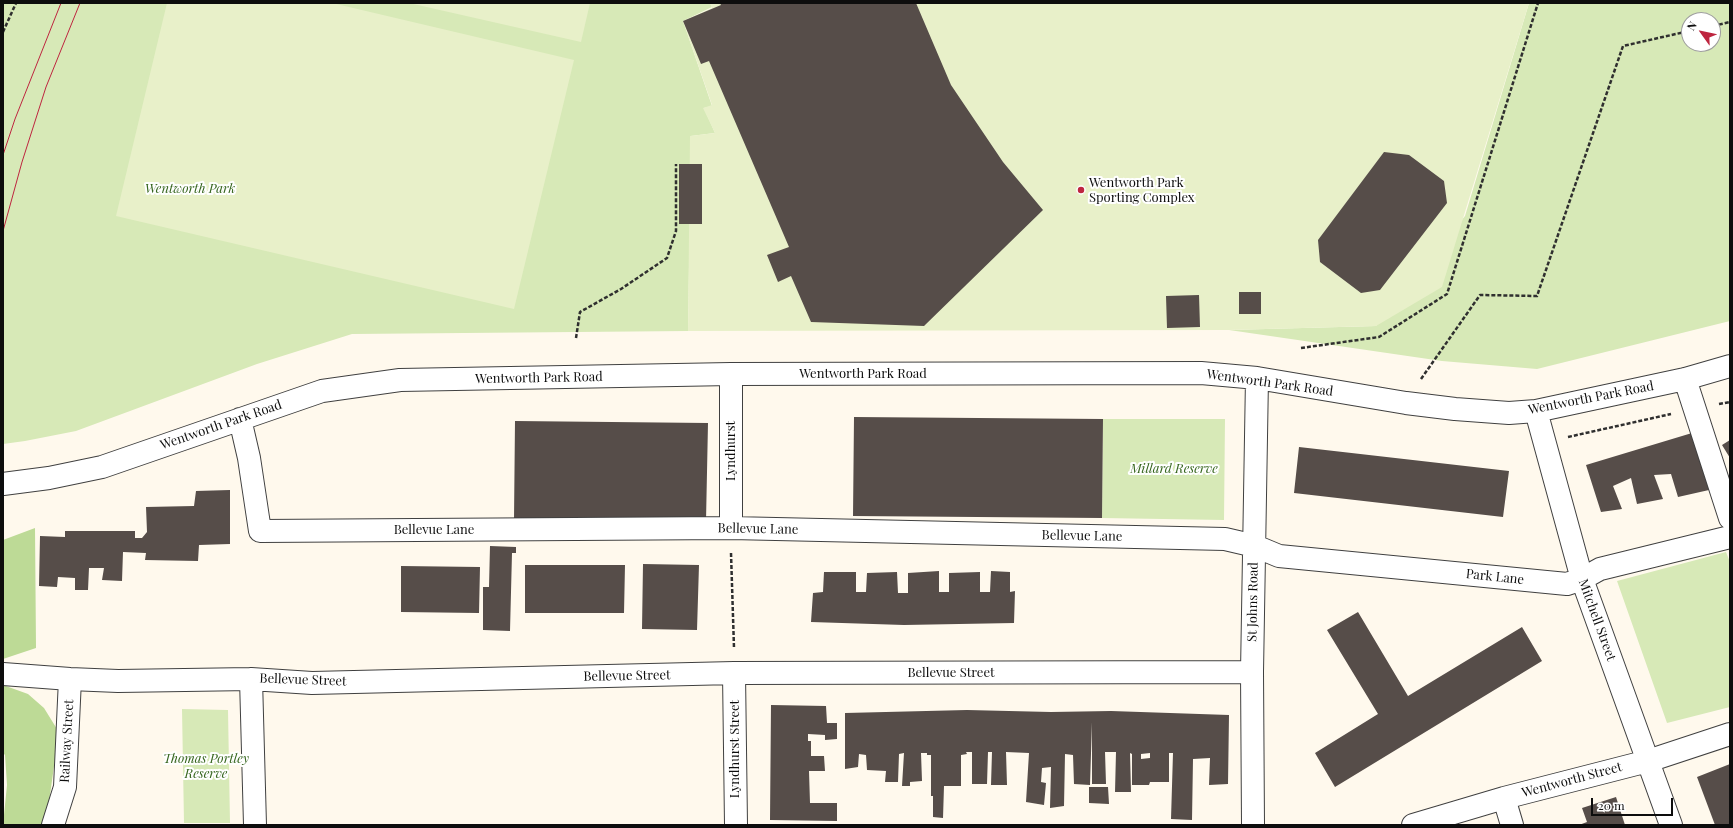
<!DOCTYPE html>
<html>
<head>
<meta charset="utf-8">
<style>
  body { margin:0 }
  #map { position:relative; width:1733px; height:828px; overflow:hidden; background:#fff9ed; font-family:"Playfair Display",serif }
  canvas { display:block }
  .frame { position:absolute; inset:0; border:4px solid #0d0d0d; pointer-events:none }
  .north { position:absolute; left:1681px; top:12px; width:40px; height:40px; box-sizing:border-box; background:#fff; border:1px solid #9e9e9e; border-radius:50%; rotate:303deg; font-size:11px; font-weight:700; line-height:16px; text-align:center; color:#0d0d0d }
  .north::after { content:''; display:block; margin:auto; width:14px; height:18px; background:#be253f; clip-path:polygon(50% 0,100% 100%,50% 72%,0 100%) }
  .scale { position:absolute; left:1591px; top:798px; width:82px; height:18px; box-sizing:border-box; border:2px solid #0d0d0d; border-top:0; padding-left:5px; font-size:12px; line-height:14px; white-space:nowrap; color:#0d0d0d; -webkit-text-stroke:3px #fff; paint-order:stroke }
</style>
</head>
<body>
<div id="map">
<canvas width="1733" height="828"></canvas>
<div class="frame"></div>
<div class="north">N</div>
<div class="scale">20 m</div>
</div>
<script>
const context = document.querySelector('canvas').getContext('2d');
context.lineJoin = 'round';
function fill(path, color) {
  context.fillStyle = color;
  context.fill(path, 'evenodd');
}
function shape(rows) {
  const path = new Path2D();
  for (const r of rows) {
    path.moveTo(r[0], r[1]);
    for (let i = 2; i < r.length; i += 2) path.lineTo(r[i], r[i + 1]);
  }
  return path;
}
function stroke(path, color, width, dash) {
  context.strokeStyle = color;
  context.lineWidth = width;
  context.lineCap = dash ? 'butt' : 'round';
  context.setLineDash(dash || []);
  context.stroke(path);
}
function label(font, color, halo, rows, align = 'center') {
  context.font = font + ' "Playfair Display",serif';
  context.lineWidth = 4;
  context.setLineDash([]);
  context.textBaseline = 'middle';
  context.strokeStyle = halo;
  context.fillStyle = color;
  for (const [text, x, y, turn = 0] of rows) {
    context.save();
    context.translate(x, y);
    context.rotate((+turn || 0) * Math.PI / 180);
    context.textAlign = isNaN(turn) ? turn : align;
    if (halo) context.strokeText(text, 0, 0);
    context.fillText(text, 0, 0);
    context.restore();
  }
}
fill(shape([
  [3,3,710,3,712,7,683,21,712,106,704,108,715,133,691,136,688,331,352,334,257,364,76,431,25,441,3,444],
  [1529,3,1730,3,1730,321,1537,369,1442,361,1229,330,1376,326,1465,216],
  [1689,20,1713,20,1713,44,1689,44],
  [1103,419,1225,419,1224,520,1102,518],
  [1726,552,1730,562,1730,707,1667,723,1617,581],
  [182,709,228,710,230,823,184,823]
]), '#d7e9b7');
fill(shape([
  [35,528,36,648,3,659,3,540],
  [3,685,28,694,44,708,57,729,56,752,49,802,43,825,3,825,7,785,5,755,3,753]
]), '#bdda96');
fill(shape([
  [167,3,332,3,574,60,514,309,116,216],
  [409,3,590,3,581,42],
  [710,3,1529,3,1442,287,1376,326,1229,330,688,331,690,136,715,133,703,108,712,105,683,21,712,8]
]), '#e8f0c9');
fill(shape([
  [720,3,916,3,951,85,1003,162,1043,210,924,326,811,322,791,276,778,282,767,255,789,247,709,61,701,64,683,21,721,5],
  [1384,152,1409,155,1444,181,1447,203,1380,290,1361,293,1320,262,1318,240],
  [679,164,702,164,702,224,679,224],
  [1239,292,1261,292,1261,314,1239,314],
  [1199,295,1200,327,1167,328,1166,296],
  [854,417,1103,419,1102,518,853,516],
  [515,421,708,423,706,521,514,519],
  [1692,433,1709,490,1678,497,1671,474,1654,475,1663,499,1637,504,1631,478,1613,486,1622,509,1601,512,1586,465],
  [1730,440,1730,458,1722,445],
  [1299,447,1509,471,1503,517,1294,493],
  [230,490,230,544,199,545,198,561,145,560,146,553,123,552,122,581,102,580,104,568,89,568,88,590,75,590,75,578,58,577,57,587,39,586,40,536,65,537,65,531,135,531,135,538,142,538,147,532,146,507,194,506,196,491],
  [490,546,516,547,516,553,512,553,510,631,483,630,483,587,489,587],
  [643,564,699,565,697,630,642,629],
  [525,565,625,565,624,613,525,613],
  [401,566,480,567,479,613,401,612],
  [939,571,939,592,949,592,949,573,980,572,980,592,990,592,991,571,1010,572,1010,592,1015,591,1014,623,904,625,811,622,813,593,823,592,824,572,856,572,856,592,866,592,867,573,897,572,898,593,908,593,908,573],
  [1358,612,1408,696,1522,627,1542,661,1335,787,1315,753,1378,714,1327,630],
  [771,705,826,706,827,723,837,723,837,739,825,740,825,735,808,734,808,741,811,741,811,756,824,756,825,771,809,771,810,803,837,803,837,821,770,820],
  [967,710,1051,712,1111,711,1229,715,1228,784,1209,785,1210,758,1193,759,1192,820,1171,819,1173,753,1169,753,1169,782,1150,782,1149,785,1132,785,1132,754,1130,753,1131,792,1115,792,1116,752,1105,752,1106,784,1092,784,1092,722,1090,785,1074,784,1073,755,1065,754,1064,806,1050,808,1051,767,1042,768,1041,782,1046,783,1044,805,1026,802,1029,753,1006,752,1007,785,991,785,992,752,988,752,987,784,972,784,972,752,966,752,967,754,961,755,961,786,944,786,943,818,933,817,933,796,931,796,931,755,927,755,927,753,921,753,922,781,910,782,910,786,902,786,904,753,899,754,898,782,885,782,886,771,867,770,866,755,859,754,858,767,845,769,845,713],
  [1150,753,1150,758,1141,759,1141,754],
  [1730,764,1730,825,1715,825,1697,777],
  [1089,787,1108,787,1109,804,1089,803],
  [1616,797,1625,825,1579,825,1587,822,1582,808]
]), '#564d49');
const minor = shape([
  [1685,379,1730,518],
  [1536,411,1582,579,1671,825],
  [240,419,249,458,260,531,731,528,1225,539,1255,546,1279,556,1567,584,1582,579,1600,569,1730,537],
  [3,484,49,478,102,467,322,391,400,380,731,374,1201,373,1257,378,1406,403,1455,409,1509,413,1536,411,1685,379,1730,366],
  [731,528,731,374],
  [734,673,736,825],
  [3,674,70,679,118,681,251,679,312,683,734,673,1252,672],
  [251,679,255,825],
  [1504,798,1512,825],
  [53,825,65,787,70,679],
  [1253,825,1252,672,1257,378],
  [1413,825,1504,798,1648,761,1730,734]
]);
stroke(minor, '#404040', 24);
stroke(shape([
  [1713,26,1730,22],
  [3,32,16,3],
  [576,338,580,312,621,289,667,258,676,231,676,164],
  [1301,348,1379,337,1447,294,1538,3],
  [1421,379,1480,295,1537,296,1623,46,1689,31],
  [1719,404,1730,402],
  [1568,437,1671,414],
  [731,553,734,648]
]), '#2f2f2f', 2.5, [4, 2]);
stroke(minor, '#fff', 22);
stroke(shape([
  [3,155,15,119,61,3],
  [3,231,22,162,46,87,80,3]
]), '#be253f', 1);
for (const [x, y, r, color] of [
  [1081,190,4,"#be253f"]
]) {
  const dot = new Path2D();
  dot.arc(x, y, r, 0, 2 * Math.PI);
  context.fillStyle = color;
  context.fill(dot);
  stroke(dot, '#fff', 1.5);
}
label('13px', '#0d0d0d', '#fff', [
  ["Wentworth Park",1089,183],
  ["Sporting Complex",1089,198]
], 'left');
label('italic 13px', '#35651d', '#fff', [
  ["Wentworth Park",190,189],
  ["Millard Reserve",1174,469],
  ["Thomas Portley",206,759],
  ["Reserve",206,774]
]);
label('13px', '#0d0d0d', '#fff', [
  ["Wentworth Park Road",863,374],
  ["Wentworth Park Road",539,378,-1],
  ["Wentworth Park Road",1270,383,8],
  ["Wentworth Park Road",1591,398,-11],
  ["Wentworth Park Road",221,425,-19],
  ["Lyndhurst",731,451,-90],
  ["Bellevue Lane",758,529,1],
  ["Bellevue Lane",434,530],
  ["Bellevue Lane",1082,536,1],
  ["Park Lane",1495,577,6],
  ["St Johns Road",1253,602,-89],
  ["Mitchell Street",1597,620,70],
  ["Bellevue Street",951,673],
  ["Bellevue Street",627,676,-1],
  ["Bellevue Street",303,680,2],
  ["Railway Street",67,741,-87],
  ["Lyndhurst Street",735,749,-90],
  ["Wentworth Street",1572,780,-15]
]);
</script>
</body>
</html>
